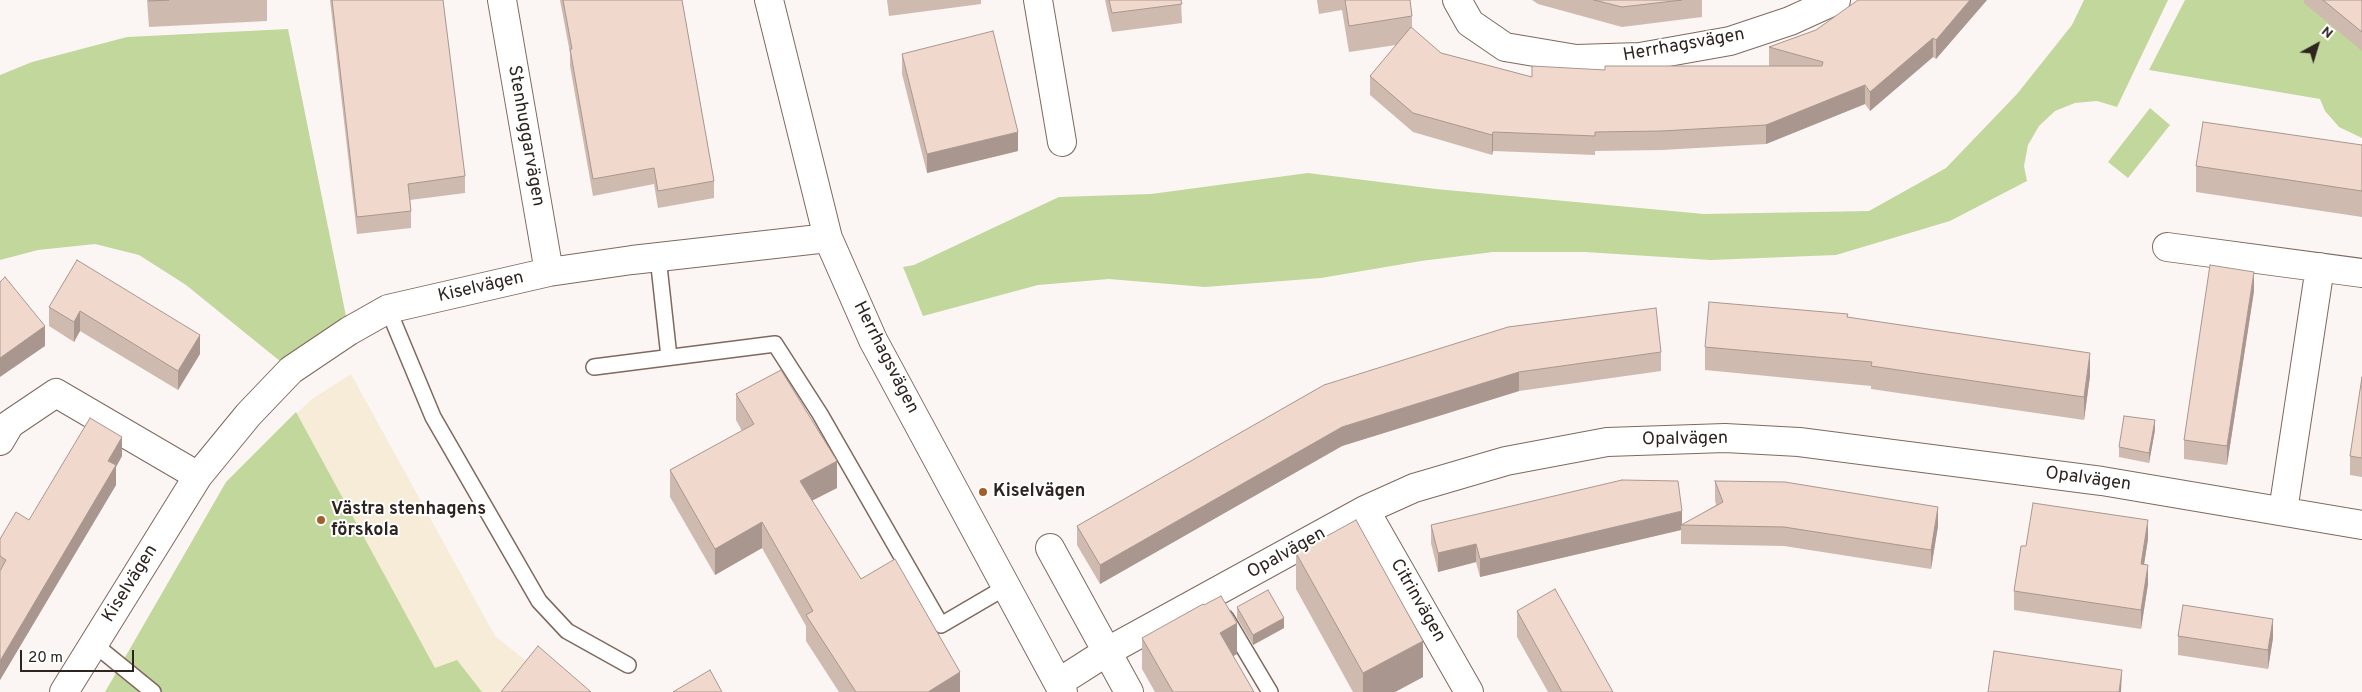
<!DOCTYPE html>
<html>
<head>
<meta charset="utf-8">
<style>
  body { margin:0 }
  #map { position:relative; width:2362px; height:692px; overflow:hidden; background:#fbf6f4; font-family:Overpass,sans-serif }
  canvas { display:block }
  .north { position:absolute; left:2292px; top:20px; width:50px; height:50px; -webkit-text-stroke:4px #fff; paint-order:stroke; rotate:39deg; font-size:14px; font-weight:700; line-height:20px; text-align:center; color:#2d2420 }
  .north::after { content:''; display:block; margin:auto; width:18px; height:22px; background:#2d2420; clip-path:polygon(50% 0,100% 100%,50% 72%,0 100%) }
  .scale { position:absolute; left:20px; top:650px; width:114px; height:22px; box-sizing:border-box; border:2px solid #2d2420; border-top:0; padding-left:6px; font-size:15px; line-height:18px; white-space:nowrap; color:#2d2420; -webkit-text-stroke:4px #fff; paint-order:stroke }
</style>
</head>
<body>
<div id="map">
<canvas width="2362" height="692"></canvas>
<div class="north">N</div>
<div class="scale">20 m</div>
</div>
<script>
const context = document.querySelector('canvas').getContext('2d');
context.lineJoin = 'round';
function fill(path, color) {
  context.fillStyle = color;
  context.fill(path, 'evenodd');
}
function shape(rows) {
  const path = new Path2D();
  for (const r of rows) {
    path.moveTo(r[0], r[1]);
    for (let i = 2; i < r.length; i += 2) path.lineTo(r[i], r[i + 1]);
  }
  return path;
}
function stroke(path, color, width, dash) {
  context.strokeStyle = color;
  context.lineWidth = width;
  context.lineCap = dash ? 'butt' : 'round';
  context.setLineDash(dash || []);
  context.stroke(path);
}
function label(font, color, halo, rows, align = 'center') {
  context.font = font + ' Overpass,sans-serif';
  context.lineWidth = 4;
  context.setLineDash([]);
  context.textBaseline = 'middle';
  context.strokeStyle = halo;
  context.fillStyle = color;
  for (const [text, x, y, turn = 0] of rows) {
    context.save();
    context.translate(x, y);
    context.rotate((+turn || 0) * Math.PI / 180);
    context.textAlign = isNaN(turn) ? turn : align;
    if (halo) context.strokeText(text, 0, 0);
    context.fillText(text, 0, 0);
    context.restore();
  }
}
fill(shape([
  [351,374,495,636,565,692,193,692,265,443,312,399]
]), '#f7ecd7');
fill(shape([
  [2084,0,2168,0,2117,107,2097,101,2075,103,2055,111,2039,126,2028,145,2024,166,2027,181,1950,221,1836,255,1711,260,1585,252,1493,252,1421,261,1321,278,1205,287,1109,279,1038,285,923,316,903,267,914,265,1059,197,1151,194,1308,173,1436,189,1704,214,1869,211,1946,168,2017,94,2072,25],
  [2185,0,2362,0,2362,138,2339,127,2325,111,2320,99,2149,70],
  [288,29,349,331,291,370,186,285,139,255,95,244,38,250,0,260,0,75,32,62,127,37],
  [2150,108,2170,125,2128,178,2108,162],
  [296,412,435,668,457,660,482,692,105,692,226,482]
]), '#c2d79b');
const service = shape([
  [658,257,669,357],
  [388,309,433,417,539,601,567,631,628,665],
  [594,367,775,344,820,414,941,625,1006,587],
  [1226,618,1270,692],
  [94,644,153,692]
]);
const minor = shape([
  [502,0,549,272],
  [769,0,828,238,873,340,1063,692],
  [1038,0,1062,142],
  [1457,0,1470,23,1505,47,1576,59,1640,57,1730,41,1790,21,1836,0],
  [2167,247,2362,273],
  [0,441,10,424,56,393,198,476],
  [1365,510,1469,692],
  [2283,511,2320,267],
  [1050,548,1129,692],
  [1058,683,1108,651,1365,510,1414,488,1506,461,1607,442,1725,438,1799,442,2102,481,2362,525],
  [64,692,198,476,248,415,291,370,349,331,388,309,549,272,632,260,828,238]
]);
stroke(service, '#7f695e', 18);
stroke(minor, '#7f695e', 30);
stroke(service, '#fff', 15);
stroke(minor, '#fff', 28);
fill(shape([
  [147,0,267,0,267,21,149,27],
  [330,0,443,0,465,176,465,193,410,200,411,211,411,228,357,234],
  [560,0,682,0,714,181,714,198,658,208,654,184,593,196,570,66,570,53],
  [887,0,981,0,981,4,889,16],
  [1105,0,1181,0,1182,23,1112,32],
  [1317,0,1410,0,1412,16,1412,29,1441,53,1532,77,1605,70,1769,66,1769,47,1816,30,1858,0,1987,0,1936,59,1933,57,1870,111,1865,104,1766,144,1662,150,1595,151,1595,155,1493,151,1492,155,1413,132,1370,95,1370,76,1396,45,1349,52,1342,10,1319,14],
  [1532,0,1702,0,1702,17,1622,27,1538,4],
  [2304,0,2362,0,2362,51,2304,3],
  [902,54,1018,151,927,173,902,74],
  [2362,145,2362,217,2196,192,2196,166],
  [77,260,200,354,178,390,80,331,74,342,49,326,49,307],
  [2254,291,2227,465,2184,459,2184,440],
  [1848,317,2090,376,2084,420,1871,389,1871,386,1705,370,1705,347],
  [1661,352,1661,371,1519,391,1342,446,1100,584,1077,545,1077,526,1324,385],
  [2362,377,2362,477,2350,475,2350,456],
  [736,394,837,488,812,500,861,579,960,692,839,692,806,641,806,626,762,548,715,575,670,497,670,470,742,431,736,420],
  [2155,430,2149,463,2119,457,2119,447],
  [122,456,116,467,116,485,0,680,0,539],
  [1715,481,1938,526,1931,569,1784,546,1681,544,1681,530,1480,577,1476,562,1438,572,1431,543,1431,525,1682,525,1716,505,1715,500],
  [2148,539,2144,565,2148,584,2141,629,2014,610,2014,591,2026,546],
  [1296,553,1423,677,1395,692,1353,692,1296,589],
  [1237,607,1284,628,1253,645,1237,618],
  [1517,611,1613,692,1548,692,1517,637],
  [2178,636,2273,638,2268,669,2178,655],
  [1142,638,1237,654,1233,656,1254,692,1155,692,1142,669]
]), '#cfbaaf');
fill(shape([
  [1970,0,1987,0,1936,59,1936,40],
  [1933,38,1933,57,1870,111,1870,92],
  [1865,85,1865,104,1766,144,1766,125],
  [1018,132,1018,151,927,173,927,154],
  [1493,132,1493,151,1492,155,1492,135],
  [2254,272,2254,291,2227,465,2227,446],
  [80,311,80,331,74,342,74,322],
  [45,326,45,346,0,377,0,358],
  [200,335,200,354,178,390,178,371],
  [2090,353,2090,376,2084,420,2084,397],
  [1519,372,1519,391,1342,446,1100,584,1100,565,1342,427],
  [2155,420,2155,430,2149,463,2149,453],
  [122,437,122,456,116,467,116,485,0,680,0,661,108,461],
  [837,461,837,488,800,507,800,481],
  [1938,507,1938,526,1931,569,1931,550],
  [1682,511,1682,525,1681,525,1681,530,1480,577,1480,559],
  [2148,520,2148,539,2141,583,2141,564],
  [762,522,762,548,715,575,715,549],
  [1476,544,1476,562,1438,572,1438,553],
  [2148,565,2148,584,2141,629,2141,610],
  [1284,618,1284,628,1253,645,1253,635],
  [2273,619,2273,638,2268,669,2268,650],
  [1237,623,1237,654,1220,664,1220,633],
  [1423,641,1423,677,1395,692,1363,692,1363,673],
  [2122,670,2121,692,2119,692],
  [960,672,960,692,928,692]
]), '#a9978f');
const building = shape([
  [149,0,169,0,149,1,149,0],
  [332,0,443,0,465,176,408,184,411,211,357,217,332,0],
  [563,0,682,0,714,181,658,191,654,168,593,179,570,49,572,49,563,0],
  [1109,0,1181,0,1182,4,1112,13,1109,0],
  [1345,0,1410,0,1412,16,1349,26,1345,0],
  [1594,0,1682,0,1622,7,1594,0],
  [1858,0,1970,0,1936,40,1933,38,1870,92,1865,85,1766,125,1662,131,1595,132,1595,136,1493,132,1492,135,1413,113,1370,76,1411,27,1441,53,1532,77,1532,66,1605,70,1605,66,1822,66,1823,62,1769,47,1816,30,1858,0],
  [2323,0,2362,0,2362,32,2323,0],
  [993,31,1018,132,927,154,902,54,993,31],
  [2203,122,2362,145,2362,191,2196,166,2203,122],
  [77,260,200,335,178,371,80,311,74,322,49,307,77,260],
  [2210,265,2254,272,2227,446,2184,440,2210,265],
  [5,277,45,326,0,358,0,282,5,277],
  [1709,302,1848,314,1847,317,2090,353,2084,397,1871,366,1872,362,1705,347,1709,302],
  [1656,308,1661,352,1519,372,1342,427,1100,565,1077,526,1324,385,1508,327,1656,308],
  [781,370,837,461,800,481,861,579,895,559,960,672,928,692,856,692,806,615,813,611,762,522,715,549,670,470,754,424,736,394,781,370],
  [2362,377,2362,458,2350,456,2362,377],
  [2124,416,2155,420,2149,453,2119,447,2124,416],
  [90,418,122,437,108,461,116,465,0,661,0,571,6,560,0,556,0,539,16,512,29,520,90,418],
  [1622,480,1678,481,1682,511,1480,559,1476,544,1438,553,1431,525,1622,480],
  [1715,481,1785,482,1938,507,1931,550,1784,527,1681,525,1723,502,1715,481],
  [2033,503,2148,520,2141,564,2148,565,2141,610,2014,591,2021,546,2026,546,2033,503],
  [1356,520,1423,641,1363,673,1296,553,1356,520],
  [1555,589,1613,692,1562,692,1517,611,1555,589],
  [1268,590,1284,618,1253,635,1237,607,1268,590],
  [1221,596,1237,623,1220,633,1254,692,1173,692,1142,638,1203,604,1204,605,1221,596],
  [2183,605,2273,619,2268,650,2178,636,2183,605],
  [538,646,591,692,501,692,538,646],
  [1994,651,2122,670,2119,692,1988,692,1994,651],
  [710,670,722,692,673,692,710,670]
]);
fill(building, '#f1d8cc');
stroke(building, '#a9978f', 1);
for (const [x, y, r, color] of [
  [983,492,5,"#a15f2c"],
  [321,520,5,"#a15f2c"]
]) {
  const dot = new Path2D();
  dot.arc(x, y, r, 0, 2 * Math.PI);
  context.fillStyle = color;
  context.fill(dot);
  stroke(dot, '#fff', 2);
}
label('18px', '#2d2420', '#fff', [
  ["Herrhagsvägen",1684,46,-10],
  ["Stenhuggarvägen",525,136,80],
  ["Kiselvägen",481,288,-13],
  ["Herrhagsvägen",885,358,63],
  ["Opalvägen",1685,440,-1],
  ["Opalvägen",2088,480,8],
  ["Opalvägen",1287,554,-29],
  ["Kiselvägen",131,584,-58],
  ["Citrinvägen",1417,601,60]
]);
label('bold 18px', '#2d2420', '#fff', [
  ["Kiselvägen",993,492],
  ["Västra stenhagens",331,510],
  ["förskola",331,531]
], 'left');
</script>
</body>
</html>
